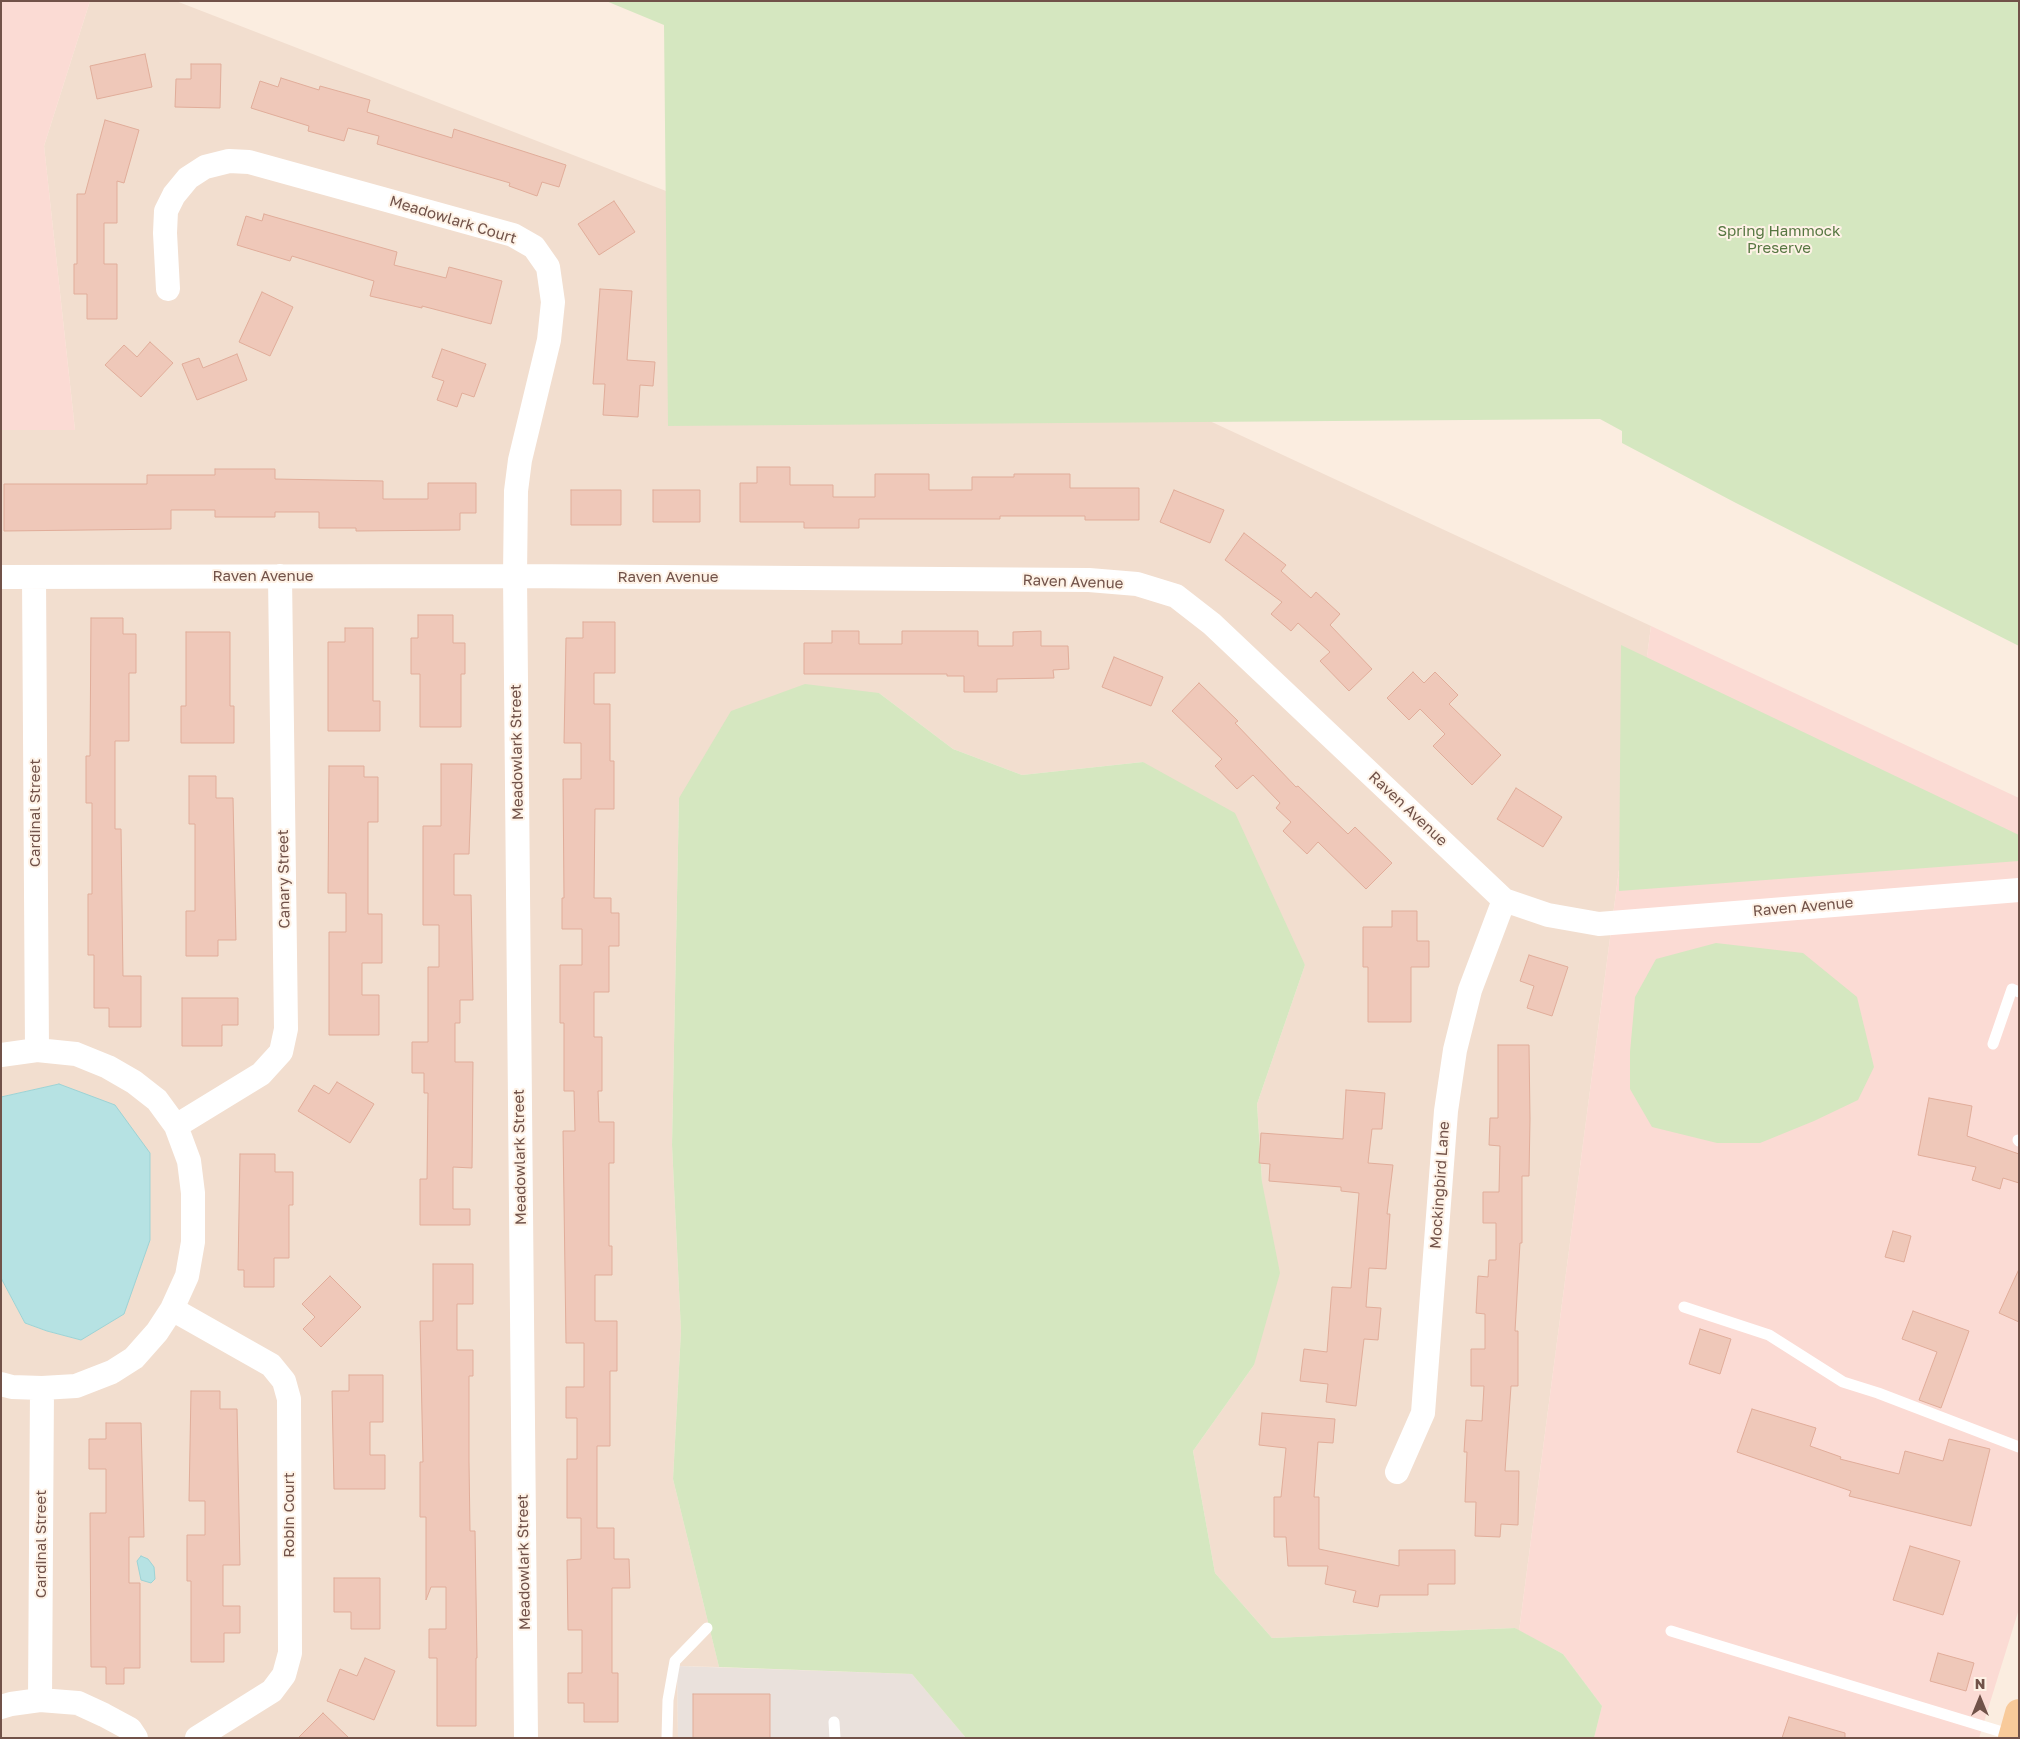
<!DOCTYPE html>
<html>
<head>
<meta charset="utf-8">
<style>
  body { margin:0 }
  #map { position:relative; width:2020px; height:1739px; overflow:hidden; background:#fbede0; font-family:"Golos Text",sans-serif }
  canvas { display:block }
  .frame { position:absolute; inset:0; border:2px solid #715249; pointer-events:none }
  .north { position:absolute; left:1955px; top:1674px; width:50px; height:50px; -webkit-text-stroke:4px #fef2e6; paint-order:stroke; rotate:0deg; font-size:14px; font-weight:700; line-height:20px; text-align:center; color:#715249 }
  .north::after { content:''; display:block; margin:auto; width:18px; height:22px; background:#715249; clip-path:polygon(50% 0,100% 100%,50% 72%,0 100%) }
</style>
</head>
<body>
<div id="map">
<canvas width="2020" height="1739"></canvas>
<div class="frame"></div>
<div class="north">N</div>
</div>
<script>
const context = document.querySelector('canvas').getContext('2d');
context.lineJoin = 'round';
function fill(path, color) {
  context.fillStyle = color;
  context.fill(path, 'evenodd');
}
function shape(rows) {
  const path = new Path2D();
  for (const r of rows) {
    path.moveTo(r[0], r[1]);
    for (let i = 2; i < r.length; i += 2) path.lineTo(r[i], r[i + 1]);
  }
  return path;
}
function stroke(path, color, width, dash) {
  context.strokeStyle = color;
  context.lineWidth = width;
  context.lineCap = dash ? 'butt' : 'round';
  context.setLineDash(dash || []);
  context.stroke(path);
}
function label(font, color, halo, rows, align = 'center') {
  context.font = font + ' "Golos Text",sans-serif';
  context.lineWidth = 4;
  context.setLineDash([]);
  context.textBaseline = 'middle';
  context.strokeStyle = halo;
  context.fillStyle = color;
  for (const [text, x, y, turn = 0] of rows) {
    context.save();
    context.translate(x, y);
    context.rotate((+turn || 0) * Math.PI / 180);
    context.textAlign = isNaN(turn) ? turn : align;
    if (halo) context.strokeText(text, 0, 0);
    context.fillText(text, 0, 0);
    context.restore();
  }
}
fill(shape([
  [90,1,176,1,960,305,1651,626,1519,1631,1515,1628,1272,1638,1215,1573,1193,1451,1254,1365,1262,1182,1257,1104,1305,965,1143,762,1022,775,953,749,879,693,679,798,672,1145,681,1331,673,1479,719,1667,677,1666,678,1738,1,1738,1,1278,25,1323,47,1331,81,1340,59,1084,1,1097,1,430,75,430,44,146]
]), '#f2decf');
fill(shape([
  [1,1,90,1,44,146,75,430,1,430],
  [1651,626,2019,798,2019,1609,1979,1738,1594,1738,1602,1706,1563,1654,1519,1631]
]), '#fbdbd4');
fill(shape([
  [677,1666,912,1674,966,1738,678,1738]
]), '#eae1dc');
fill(shape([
  [606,1,2019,1,2019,646,1736,503,1622,443,1622,431,1600,419,668,426,664,25],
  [1621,645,2019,835,2019,861,1619,891],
  [805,684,879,693,953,749,1022,775,1143,762,1235,813,1305,965,1257,1104,1262,1182,1280,1273,1254,1365,1193,1451,1215,1573,1272,1638,1515,1628,1563,1654,1602,1706,1594,1738,966,1738,912,1674,719,1667,673,1479,681,1331,672,1145,679,798,731,711],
  [1716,943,1803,953,1857,997,1874,1067,1858,1100,1814,1121,1760,1143,1717,1143,1652,1127,1630,1089,1630,1052,1635,997,1656,959]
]), '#d5e7c0');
const water = shape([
  [59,1084,115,1105,150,1153,150,1240,124,1314,81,1340,47,1331,25,1323,1,1278,1,1097,59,1084],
  [141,1556,148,1559,154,1567,155,1579,151,1583,141,1580,137,1561,141,1556]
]);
fill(water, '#b6e2e3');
stroke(water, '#9dd3d5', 1);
const building = shape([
  [145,54,152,87,97,99,90,66,145,54],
  [191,64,221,64,220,108,175,107,176,79,191,79,191,64],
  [281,78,319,90,320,86,370,100,367,112,452,138,454,129,566,165,559,187,542,182,537,196,509,186,510,183,377,144,379,136,348,128,344,141,308,131,309,126,251,108,260,81,278,87,281,78],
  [105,120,139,130,124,183,117,181,117,223,104,223,104,264,117,264,117,319,87,319,87,294,74,294,74,264,77,264,77,194,85,194,105,120],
  [614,201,635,232,599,255,578,224,614,201],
  [264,214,397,252,394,265,446,278,449,267,502,281,491,324,422,306,422,308,370,296,374,281,292,256,290,261,237,245,246,216,262,221,264,214],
  [600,289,632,291,627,360,655,362,653,386,640,385,638,417,603,415,605,384,593,384,600,289],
  [262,292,293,307,270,356,239,342,262,292],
  [150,342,173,363,141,397,105,365,124,345,137,357,150,342],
  [442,349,486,364,474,397,462,393,457,407,437,400,444,381,432,377,442,349],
  [237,354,247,380,197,400,182,364,199,358,203,368,237,354],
  [757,467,790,467,790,485,833,485,833,497,875,497,875,474,929,474,929,490,972,490,972,477,1014,477,1014,474,1070,474,1070,488,1139,488,1139,520,1085,520,1085,516,1000,516,1000,519,859,519,859,528,804,528,804,522,740,522,740,483,757,483,757,467],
  [215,469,275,469,275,479,383,481,383,499,428,499,428,483,476,483,476,513,460,513,460,530,356,531,356,528,319,528,319,512,275,512,275,517,215,517,215,510,171,510,171,529,4,531,4,484,147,484,147,475,215,475,215,469],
  [571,490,621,490,621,525,571,525,571,490],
  [653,490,700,490,700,522,653,522,653,490],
  [1174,490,1224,510,1210,543,1160,522,1174,490],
  [1244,533,1286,565,1281,571,1311,598,1316,592,1340,614,1330,625,1372,669,1349,691,1320,661,1330,652,1298,623,1291,631,1271,614,1282,602,1225,560,1244,533],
  [418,615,453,615,453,643,465,643,465,674,461,674,461,727,420,727,420,674,411,674,411,638,418,638,418,615],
  [91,618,123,618,123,634,136,634,136,673,129,673,129,741,115,741,115,829,121,829,123,976,141,976,141,1027,109,1027,109,1008,94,1008,94,955,88,955,88,894,92,894,92,803,86,803,86,756,90,756,91,618],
  [583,622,615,622,615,673,594,673,594,704,610,704,610,761,614,761,614,809,595,809,594,898,611,898,611,913,619,913,619,946,609,946,609,992,594,992,594,1037,602,1037,602,1091,598,1091,599,1122,614,1122,614,1163,609,1163,609,1246,612,1246,612,1275,595,1275,595,1321,617,1321,617,1371,610,1371,610,1446,597,1446,597,1528,614,1528,614,1559,629,1559,630,1588,612,1588,612,1673,618,1673,618,1722,584,1722,584,1703,568,1703,568,1673,582,1673,582,1630,568,1630,567,1560,581,1559,581,1518,567,1518,567,1459,577,1459,577,1418,566,1418,566,1387,584,1387,584,1343,566,1343,563,1131,575,1131,574,1091,564,1091,564,1023,560,1023,560,965,582,965,582,929,562,929,562,898,564,898,563,779,581,779,581,743,564,743,566,638,583,638,583,622],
  [345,628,373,628,373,701,380,701,380,731,328,731,328,642,345,642,345,628],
  [832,631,859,631,859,644,902,644,902,631,978,631,978,646,1013,646,1013,632,1041,631,1041,646,1068,646,1069,669,1053,670,1054,678,997,679,997,692,964,692,964,676,947,676,947,674,804,674,804,643,832,643,832,631],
  [186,632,230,632,230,706,234,706,234,743,181,743,181,706,186,706,186,632],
  [1114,657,1163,677,1151,706,1102,687,1114,657],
  [1413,672,1424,683,1435,672,1458,695,1449,704,1501,755,1472,785,1433,746,1445,734,1420,709,1409,720,1387,698,1413,672],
  [1199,683,1238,721,1235,723,1296,787,1298,786,1348,834,1355,827,1392,863,1366,889,1318,842,1307,854,1283,831,1291,822,1276,808,1280,803,1253,775,1237,789,1215,766,1222,759,1172,711,1199,683],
  [441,764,472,764,469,854,454,854,454,895,471,895,473,1000,460,1000,460,1023,455,1023,455,1062,473,1062,472,1168,453,1167,453,1209,470,1209,470,1225,420,1225,420,1179,427,1179,428,1093,424,1093,424,1073,412,1073,412,1042,428,1042,428,967,439,967,439,925,423,925,423,826,441,826,441,764],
  [329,766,364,766,364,777,378,777,378,822,368,822,368,914,382,914,382,963,362,963,362,995,379,995,379,1035,329,1035,329,932,346,932,346,893,328,893,329,766],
  [189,776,216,776,216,798,233,798,236,940,218,940,218,956,186,956,186,911,195,911,195,824,189,824,189,776],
  [1516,788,1562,817,1543,847,1497,819,1516,788],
  [1392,911,1417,911,1417,941,1429,941,1429,967,1411,967,1411,1022,1368,1022,1368,967,1363,967,1363,927,1392,927,1392,911],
  [1529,955,1568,967,1552,1016,1527,1008,1534,986,1520,981,1529,955],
  [182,998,238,998,238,1025,222,1025,222,1046,182,1046,182,998],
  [1498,1045,1529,1045,1530,1119,1529,1176,1522,1176,1522,1243,1520,1243,1515,1331,1518,1331,1518,1386,1511,1386,1505,1471,1519,1471,1518,1525,1501,1524,1500,1537,1475,1536,1476,1502,1465,1502,1467,1452,1464,1452,1466,1420,1482,1421,1484,1386,1471,1386,1471,1349,1485,1349,1485,1314,1476,1313,1478,1276,1488,1277,1489,1260,1496,1260,1496,1223,1483,1223,1483,1192,1499,1192,1500,1146,1489,1145,1490,1118,1498,1118,1498,1045],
  [337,1082,374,1104,350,1143,298,1111,314,1085,329,1094,337,1082],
  [1346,1090,1385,1093,1382,1129,1372,1129,1368,1163,1393,1165,1387,1214,1390,1214,1386,1269,1369,1268,1366,1307,1381,1308,1378,1340,1364,1339,1356,1406,1326,1402,1328,1384,1300,1381,1304,1349,1327,1352,1332,1287,1351,1288,1359,1193,1341,1191,1341,1187,1269,1181,1270,1164,1259,1163,1261,1133,1343,1139,1346,1090],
  [1929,1098,1972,1106,1967,1136,2019,1154,2019,1183,2003,1178,2000,1189,1972,1180,1976,1167,1918,1155,1929,1098],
  [240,1154,275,1154,275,1172,293,1172,293,1205,289,1205,289,1258,274,1258,274,1287,244,1287,244,1270,238,1270,240,1154],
  [1893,1231,1911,1236,1904,1262,1885,1257,1893,1231],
  [433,1264,473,1264,473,1304,457,1304,457,1350,473,1350,473,1376,469,1376,469,1462,470,1531,475,1531,477,1658,476,1658,476,1726,437,1726,437,1658,429,1658,429,1629,446,1629,446,1587,431,1587,426,1600,426,1517,420,1517,420,1462,423,1462,420,1321,433,1321,433,1264],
  [2019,1269,2019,1322,1999,1313,2019,1269],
  [330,1276,361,1307,321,1347,303,1329,315,1317,302,1304,330,1276],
  [1913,1311,1969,1331,1941,1408,1919,1400,1937,1352,1902,1339,1913,1311],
  [1700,1329,1731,1339,1720,1374,1689,1364,1700,1329],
  [349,1375,383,1375,383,1422,370,1422,370,1455,385,1455,385,1489,334,1489,332,1391,349,1391,349,1375],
  [191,1391,220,1391,220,1409,237,1409,240,1565,223,1565,223,1606,240,1606,240,1633,224,1633,224,1662,191,1662,191,1581,187,1581,187,1535,205,1535,205,1501,189,1501,191,1391],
  [1752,1409,1816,1428,1810,1446,1841,1457,1840,1459,1899,1474,1905,1451,1943,1461,1949,1439,1990,1449,1971,1526,1849,1496,1851,1491,1737,1452,1752,1409],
  [1262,1413,1335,1419,1333,1443,1318,1442,1314,1497,1319,1497,1319,1549,1399,1566,1399,1550,1455,1550,1455,1584,1428,1584,1428,1595,1380,1595,1378,1607,1353,1602,1356,1591,1325,1584,1328,1566,1288,1566,1286,1537,1274,1537,1274,1497,1281,1497,1286,1448,1259,1445,1262,1413],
  [106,1423,141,1423,144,1537,129,1537,129,1583,140,1583,140,1668,124,1668,124,1684,106,1684,106,1667,91,1667,90,1513,106,1513,106,1469,89,1469,89,1439,106,1439,106,1423],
  [1910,1546,1960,1561,1943,1615,1893,1600,1910,1546],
  [334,1578,380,1578,380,1629,351,1629,351,1612,334,1612,334,1578],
  [1938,1653,1974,1663,1966,1691,1930,1681,1938,1653],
  [365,1658,395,1671,374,1720,327,1701,340,1669,357,1676,365,1658],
  [693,1694,770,1694,770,1738,693,1738,693,1694],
  [323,1713,349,1738,298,1738,323,1713],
  [1789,1717,1845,1733,1845,1738,1782,1738,1789,1717]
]);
fill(building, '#efc8b9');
stroke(building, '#e1ad9a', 1);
stroke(shape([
  [1993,1044,2012,989,2019,992],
  [2018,1140,2019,1141],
  [1684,1307,1769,1335,1843,1382,1878,1393,2019,1447],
  [1671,1631,2012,1735],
  [834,1722,835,1738],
  [667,1738,668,1700,675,1661,707,1628]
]), '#fff', 11);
stroke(shape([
  [168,289,165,233,166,211,174,195,188,178,205,167,229,161,249,162,513,235,534,247,548,267,553,302,549,340,520,460,516,491,515,576,526,1738],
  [1,577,515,576,1089,580,1137,584,1176,596,1212,624,1504,900,1548,915,1599,924,2019,890],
  [34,577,37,1050],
  [1,1055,37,1050,76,1054,108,1067,134,1082,157,1100,176,1126,189,1161,193,1193,193,1242,187,1276,172,1309,157,1332,134,1358,112,1372,76,1386,42,1388,12,1387,1,1384],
  [176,1126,261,1074,281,1052,286,1029,280,576],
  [172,1309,271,1365,284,1381,289,1399,290,1653,284,1675,272,1691,197,1738],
  [1397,1472,1423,1413,1446,1111,1455,1050,1470,990,1504,900],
  [40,1700,42,1388],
  [1,1707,11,1704,40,1700,78,1703,104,1715,130,1729,136,1738]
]), '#fff', 24);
stroke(shape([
  [2012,1738,2019,1713]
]), '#f8ca9a', 28);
label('15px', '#715249', '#fef2e6', [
  ["Meadowlark Court",453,220,17],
  ["Raven Avenue",263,576],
  ["Raven Avenue",668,577],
  ["Raven Avenue",1073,582,2],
  ["Meadowlark Street",517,752,-91],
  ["Raven Avenue",1408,809,43],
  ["Cardinal Street",35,813,-90],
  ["Canary Street",284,879,-91],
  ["Raven Avenue",1803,907,-5],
  ["Meadowlark Street",520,1157,-91],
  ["Mockingbird Lane",1440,1185,-86],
  ["Robin Court",289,1515,-90],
  ["Cardinal Street",41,1544,-90],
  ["Meadowlark Street",524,1562,-91]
]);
label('15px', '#577742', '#fef2e6', [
  ["Spring Hammock",1779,231],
  ["Preserve",1779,248]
]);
</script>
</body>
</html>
